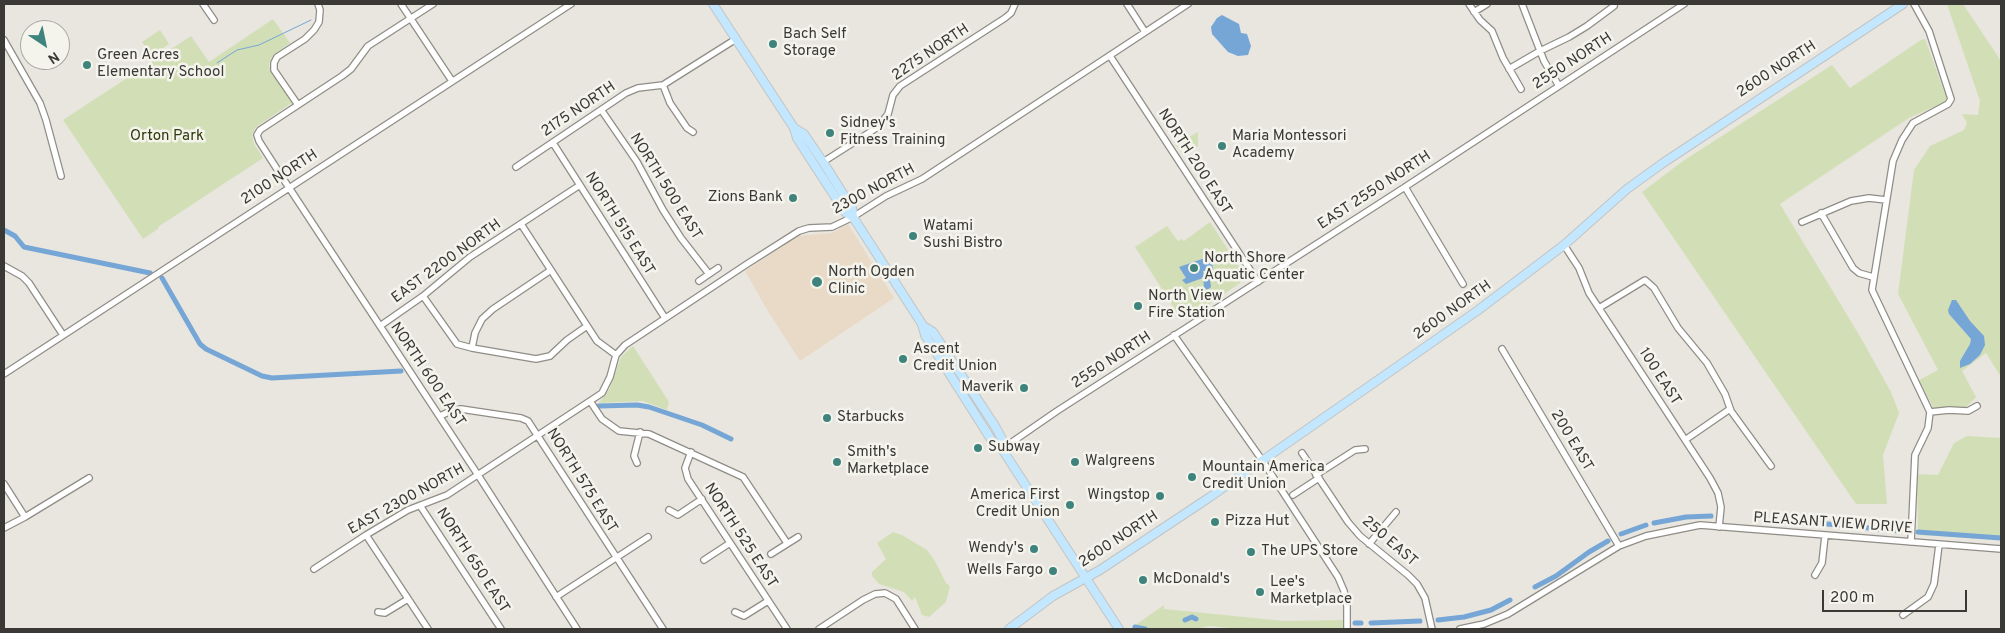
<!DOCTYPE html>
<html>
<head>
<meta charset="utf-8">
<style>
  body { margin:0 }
  #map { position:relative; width:2005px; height:633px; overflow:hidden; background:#e8e6df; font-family:Overpass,sans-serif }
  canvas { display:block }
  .frame { position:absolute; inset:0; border:5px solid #3a3936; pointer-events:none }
  .north { position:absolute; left:20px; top:20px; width:50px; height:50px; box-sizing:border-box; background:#f5f4ec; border:1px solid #aaa9a3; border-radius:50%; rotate:146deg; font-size:14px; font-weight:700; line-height:20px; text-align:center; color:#3a3936 }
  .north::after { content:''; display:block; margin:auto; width:18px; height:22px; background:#3e847d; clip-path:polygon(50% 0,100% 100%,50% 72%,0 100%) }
  .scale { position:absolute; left:1822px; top:590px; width:145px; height:22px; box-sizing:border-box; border:2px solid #3a3936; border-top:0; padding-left:6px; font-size:15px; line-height:18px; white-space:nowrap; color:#3a3936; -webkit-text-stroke:4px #f5f4ec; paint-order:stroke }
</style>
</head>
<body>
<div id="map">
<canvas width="2005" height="633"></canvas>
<div class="frame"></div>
<div class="north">N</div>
<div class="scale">200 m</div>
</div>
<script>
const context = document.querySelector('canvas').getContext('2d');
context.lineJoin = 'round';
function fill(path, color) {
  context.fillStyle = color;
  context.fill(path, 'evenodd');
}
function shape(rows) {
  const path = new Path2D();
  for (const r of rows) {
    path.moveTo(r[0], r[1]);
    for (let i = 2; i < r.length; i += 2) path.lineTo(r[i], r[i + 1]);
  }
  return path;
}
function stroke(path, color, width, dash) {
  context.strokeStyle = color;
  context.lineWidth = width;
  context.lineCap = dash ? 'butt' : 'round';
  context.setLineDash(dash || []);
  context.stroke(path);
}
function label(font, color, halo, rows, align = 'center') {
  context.font = font + ' Overpass,sans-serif';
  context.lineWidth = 5;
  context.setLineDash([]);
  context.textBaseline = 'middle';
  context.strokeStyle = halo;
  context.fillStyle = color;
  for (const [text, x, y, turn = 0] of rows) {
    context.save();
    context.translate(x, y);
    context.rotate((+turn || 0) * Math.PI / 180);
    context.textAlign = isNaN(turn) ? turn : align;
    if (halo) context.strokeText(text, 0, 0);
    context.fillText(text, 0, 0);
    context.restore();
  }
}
fill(shape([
  [848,224,894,298,800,361,769,313,745,271,798,236,832,233]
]), '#e9dac7');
fill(shape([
  [1947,4,1963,4,2001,61,2001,377,1986,353,1962,371,1976,397,1965,408,1946,407,1934,409,1919,380,1938,370,1898,294,1914,170,1930,146,1964,130,1967,123,1962,114,1978,115,1980,101],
  [273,19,290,43,274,54,269,63,270,71,293,102,256,127,252,135,254,144,263,158,158,227,158,229,143,239,63,120,191,36,209,62],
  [160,30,169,44,152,56,142,42],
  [1925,39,1947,99,1945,102,1909,118,1780,204,1861,338,1891,392,1899,413,1883,455,1887,504,1856,504,1642,192,1683,161,1832,65,1850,88,1921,40],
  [1198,132,1198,146,1183,155,1176,145],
  [1210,222,1242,271,1240,283,1191,317,1178,314,1135,247,1167,226,1178,241,1182,239,1184,241],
  [633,346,669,402,667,410,643,401,599,403,610,388,621,357],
  [1967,436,2001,438,2001,540,1918,535,1917,474,1938,475,1954,443],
  [893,532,902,535,927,550,935,561,946,583,950,586,946,602,929,617,922,615,915,597,912,601,904,592,879,584,872,576,872,572,886,559,877,543],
  [1164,605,1164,609,1284,621,1345,620,1345,629,1238,629,1210,626,1195,629,1135,629,1134,626]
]), '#d2dfb6');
fill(shape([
  [1222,15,1239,24,1241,33,1247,34,1251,46,1248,55,1238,56,1228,52,1212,34,1211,27,1217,18],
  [1202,259,1212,259,1213,270,1203,271,1204,276,1208,276,1210,279,1211,287,1207,290,1204,287,1203,278,1186,284,1182,280,1186,278,1179,267],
  [1952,300,1956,300,1970,321,1984,336,1985,345,1980,355,1970,364,1960,368,1960,361,1970,344,1971,339,1949,314,1948,310]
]), '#76a6d6');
stroke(shape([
  [217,63,237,50,259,45,311,20]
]), '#76a6d6', 1);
stroke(shape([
  [4,230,15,236,24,247,150,273],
  [162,278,200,344,206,349,262,376,272,378,401,371],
  [599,406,637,405,649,407,702,425,731,439],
  [1654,523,1686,517,1711,516],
  [1817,523,1899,531],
  [1918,532,2001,538],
  [1621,534,1646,525],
  [1535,587,1556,576,1589,552,1608,541],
  [1185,620,1192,617,1196,619],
  [1438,620,1464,617,1491,610,1510,600],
  [1355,623,1361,623],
  [1371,623,1420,621],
  [1135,627,1145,629]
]), '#76a6d6', 5);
const minor = shape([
  [203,4,214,20],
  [401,4,452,81],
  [433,4,368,46,351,69,342,76,260,130,257,135,259,141,284,180,478,475,577,629],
  [1127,4,1145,32],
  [1469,4,1480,20,1492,31,1503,58,1521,89],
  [1522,4,1544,61,1559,86],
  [1474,12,1487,4],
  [4,40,40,103,46,120,61,176],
  [1110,56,1258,282],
  [1509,69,1540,51,1569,37,1587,26,1614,6],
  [663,85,670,103,687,128,693,132],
  [298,105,274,70,274,63,277,57,305,39,314,30,319,22,320,10,318,4],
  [602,111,637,162,663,210,681,238,709,274],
  [553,143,665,318],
  [823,162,878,127,888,114,893,95,900,86,1005,18,1011,13,1015,4],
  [516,167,626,93,638,88,663,85,736,39],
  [1405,187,1463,284],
  [1821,213,1853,268,1859,273,1873,277],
  [1802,222,1851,201,1869,198,1886,200],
  [521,224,597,341,616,355],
  [1564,245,1579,268,1589,293,1710,478,1718,493,1721,507,1719,527],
  [4,266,22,276,29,283,63,335],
  [699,281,718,268],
  [423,296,457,344,472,348,536,359,550,356,567,340,587,326],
  [1599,308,1645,280,1654,288,1678,328,1707,363,1725,394,1731,411,1771,466],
  [380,326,423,296,470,257,580,185],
  [1174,335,1262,460,1338,577,1344,591,1347,606,1347,629],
  [472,348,475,333,482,319,493,309,551,270],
  [1502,349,1619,546],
  [4,374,571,4],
  [590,401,602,419,619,431,649,434,743,477,787,543],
  [1930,412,1949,410,1968,411,1977,406],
  [440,416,451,411,461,409,521,418,528,421,663,629],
  [1685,440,1730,409],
  [1002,449,1057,411,1405,187,1684,4],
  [691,452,685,468,688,479,787,629],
  [1302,453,1348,522,1360,536,1408,575,1417,584,1425,598,1432,629],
  [637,463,634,456,640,432],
  [1316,475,1355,450,1365,449],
  [4,484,25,517],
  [1293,495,1319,478],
  [421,507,501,629],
  [669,510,678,515,702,499],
  [4,528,25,517,89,478],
  [366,535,428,629],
  [1911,542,1915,455,1928,428,1930,412,1872,290,1893,161,1902,140,1913,123,1948,104,1951,99,1929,31,1914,4],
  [1369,544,1396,512],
  [771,554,798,537],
  [704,560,730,543],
  [314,569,366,535,408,510,447,495,590,401,602,393,610,377,616,355,625,345,747,264,799,231,809,228,832,227,853,217,886,196,922,179,1188,4],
  [1815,575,1822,563,1825,536],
  [556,597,648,537],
  [378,612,385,613,408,599],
  [735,612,744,616,768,601],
  [1903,615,1928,597,1934,584,1939,545],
  [819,629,863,600,875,594,885,593,896,599,915,629],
  [1460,629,1484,624,1508,614,1619,546,1646,536,1700,525,2001,549]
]);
const major = shape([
  [713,4,794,128,797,138,815,166,845,212,853,217],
  [794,128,804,134,823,162,852,208,853,217,922,324,925,335,994,444,1002,449,1119,629],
  [922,325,933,332,995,426,1002,439,1002,449],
  [1009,629,1053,596,1100,570,1210,497,1477,311,1564,245,1627,189,1663,163,1903,4]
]);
stroke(minor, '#8f8d86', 8);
stroke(major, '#c4c4c3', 10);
stroke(minor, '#fff', 5.5);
stroke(major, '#c2e7fe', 8);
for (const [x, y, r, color] of [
  [773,44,5,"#3e847d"],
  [87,65,5,"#3e847d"],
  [830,133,5,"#3e847d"],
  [1222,146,5,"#3e847d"],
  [793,198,5,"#3e847d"],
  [913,236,5,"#3e847d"],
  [1194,268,5,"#3e847d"],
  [817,282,6,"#3e847d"],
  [1138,306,5,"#3e847d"],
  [903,359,5,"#3e847d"],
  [1024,388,5,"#3e847d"],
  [827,418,5,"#3e847d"],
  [978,448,5,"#3e847d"],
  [837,462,5,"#3e847d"],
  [1075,462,5,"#3e847d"],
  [1192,477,5,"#3e847d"],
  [1160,496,5,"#3e847d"],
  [1070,505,5,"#3e847d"],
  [1215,522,5,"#3e847d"],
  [1034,549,5,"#3e847d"],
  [1251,552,5,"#3e847d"],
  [1053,571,5,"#3e847d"],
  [1143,580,5,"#3e847d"],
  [1260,592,5,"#3e847d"]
]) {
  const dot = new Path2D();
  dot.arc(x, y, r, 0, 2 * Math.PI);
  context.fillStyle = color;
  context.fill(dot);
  stroke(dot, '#f5f4ec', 2);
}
label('15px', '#3a3936', '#f5f4ec', [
  ["Bach Self",783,35],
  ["Storage",783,52],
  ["Green Acres",97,56],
  ["Elementary School",97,73],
  ["Sidney's",840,124],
  ["Fitness Training",840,141],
  ["Maria Montessori",1232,137],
  ["Academy",1232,154],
  ["Zions Bank",783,198,"right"],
  ["Watami",923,227],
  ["Sushi Bistro",923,244],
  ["North Shore",1204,259],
  ["Aquatic Center",1204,276],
  ["North Ogden",828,273],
  ["Clinic",828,290],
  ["North View",1148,297],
  ["Fire Station",1148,314],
  ["Ascent",913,350],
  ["Credit Union",913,367],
  ["Maverik",1014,388,"right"],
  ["Starbucks",837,418],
  ["Subway",988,448],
  ["Smith's",847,453],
  ["Marketplace",847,470],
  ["Walgreens",1085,462],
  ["Mountain America",1202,468],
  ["Credit Union",1202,485],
  ["America First",1060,496,"right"],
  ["Credit Union",1060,513,"right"],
  ["Wingstop",1150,496,"right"],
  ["Pizza Hut",1225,522],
  ["Wendy's",1024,549,"right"],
  ["The UPS Store",1261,552],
  ["Wells Fargo",1043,571,"right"],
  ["McDonald's",1153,580],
  ["Lee's",1270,583],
  ["Marketplace",1270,600]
], 'left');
label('15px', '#3a3936', '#f5f4ec', [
  ["2275 NORTH",931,53,-34],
  ["2550 NORTH",1573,62,-33],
  ["2600 NORTH",1777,70,-33],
  ["2175 NORTH",579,110,-34],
  ["NORTH 200 EAST",1194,162,57],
  ["2100 NORTH",280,178,-33],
  ["NORTH 500 EAST",665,187,58],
  ["2300 NORTH",874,190,-28],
  ["EAST 2550 NORTH",1375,191,-33],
  ["NORTH 515 EAST",619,224,58],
  ["EAST 2200 NORTH",447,262,-36],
  ["2600 NORTH",1453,311,-35],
  ["2550 NORTH",1112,361,-33],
  ["NORTH 600 EAST",427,375,56],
  ["100 EAST",1659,377,57],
  ["200 EAST",1571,441,59],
  ["NORTH 575 EAST",581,481,58],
  ["EAST 2300 NORTH",407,500,-29],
  ["PLEASANT VIEW DRIVE",1833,524,4],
  ["NORTH 525 EAST",740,536,57],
  ["2600 NORTH",1119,540,-33],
  ["250 EAST",1389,542,41],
  ["NORTH 650 EAST",472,561,57]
]);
label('15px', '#2f3909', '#f5f4ec', [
  ["Orton Park",167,137]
]);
</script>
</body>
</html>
